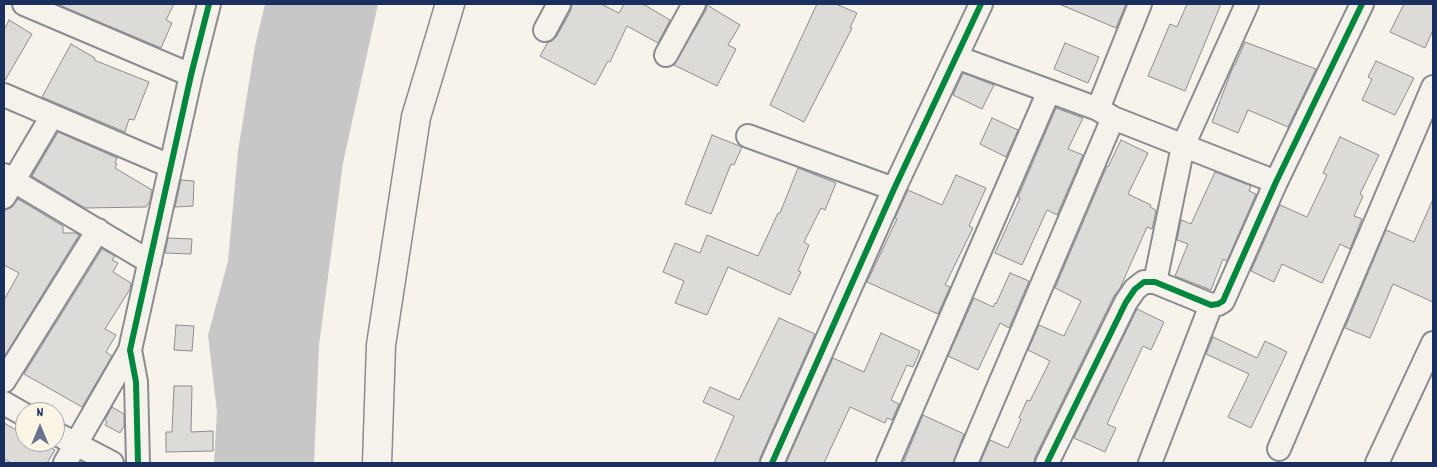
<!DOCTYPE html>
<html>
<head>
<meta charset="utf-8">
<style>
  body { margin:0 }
  #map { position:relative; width:1437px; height:467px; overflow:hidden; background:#f7f3ea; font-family:Dekko,sans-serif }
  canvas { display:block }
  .frame { position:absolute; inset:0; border:5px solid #1b2f5e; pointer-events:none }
  .north { position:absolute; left:15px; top:402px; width:50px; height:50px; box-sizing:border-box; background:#fcf5e5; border:1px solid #a2a6af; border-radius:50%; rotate:0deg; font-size:14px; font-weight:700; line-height:20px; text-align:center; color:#1b2f5e }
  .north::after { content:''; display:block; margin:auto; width:18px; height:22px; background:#68748f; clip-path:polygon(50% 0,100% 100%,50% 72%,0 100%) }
</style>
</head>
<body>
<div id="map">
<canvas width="1437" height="467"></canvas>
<div class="frame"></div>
<div class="north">N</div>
</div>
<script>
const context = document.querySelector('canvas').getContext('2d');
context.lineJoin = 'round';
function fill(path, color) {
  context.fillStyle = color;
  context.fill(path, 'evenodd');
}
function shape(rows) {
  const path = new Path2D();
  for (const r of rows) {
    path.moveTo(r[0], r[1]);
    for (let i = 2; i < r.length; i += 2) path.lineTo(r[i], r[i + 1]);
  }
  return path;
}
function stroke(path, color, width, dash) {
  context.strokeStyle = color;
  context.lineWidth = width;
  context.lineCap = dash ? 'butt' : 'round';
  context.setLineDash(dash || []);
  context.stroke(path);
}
fill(shape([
  [265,4,378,4,343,163,319,345,314,463,214,463,217,412,208,335,228,261,238,151,255,46]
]), '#c7c7c7');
const building = shape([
  [57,4,174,4,166,20,172,23,161,48,57,4],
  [572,4,601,4,619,13,624,4,643,4,670,20,658,43,627,26,610,62,608,61,595,85,540,56,548,42,552,41,557,36,571,10,572,4],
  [817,4,836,4,857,13,850,28,852,28,804,122,770,105,817,4],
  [1059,4,1126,4,1116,28,1059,4],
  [1187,4,1221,4,1185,91,1148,76,1170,24,1177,27,1187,4],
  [1404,4,1433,4,1433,30,1425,48,1390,32,1404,4],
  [707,5,740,25,728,45,736,49,717,86,674,65,706,10,707,5],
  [9,20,32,34,4,82,4,30,9,20],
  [1245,42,1316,69,1288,127,1248,110,1238,133,1212,122,1231,72,1234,65,1235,65,1245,42],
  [1065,43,1099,57,1088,83,1054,69,1065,43],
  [71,44,95,58,94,60,149,82,134,120,129,119,125,132,42,97,71,44],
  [1376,61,1414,78,1395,115,1362,100,1372,79,1368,77,1376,61],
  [963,73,994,85,982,109,953,95,963,73],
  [1056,108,1083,118,1068,149,1083,155,1057,215,1047,210,1022,265,995,253,1020,198,1018,197,1056,108],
  [992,118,1018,130,1006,157,980,144,992,118],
  [58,132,117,158,115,163,117,164,115,168,152,190,150,201,146,207,85,208,32,176,58,132],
  [712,135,742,147,734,165,731,164,711,214,685,204,712,135],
  [1340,137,1379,155,1360,194,1363,196,1354,216,1362,219,1350,249,1340,244,1322,283,1282,264,1274,282,1251,271,1280,205,1307,217,1327,175,1323,173,1340,137],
  [1121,140,1148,153,1128,194,1151,205,1150,207,1156,210,1152,229,1147,227,1120,288,1114,296,1035,457,1034,463,980,463,990,440,1008,448,1021,419,1019,418,1027,400,1030,401,1050,361,1028,350,1039,325,1064,336,1081,301,1055,288,1107,166,1108,167,1121,140],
  [798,168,836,183,825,210,821,208,804,242,809,245,798,271,801,272,790,295,728,267,707,315,675,303,684,281,663,272,675,243,700,253,707,235,758,256,778,213,780,213,798,168],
  [1215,172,1251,186,1249,191,1256,194,1227,261,1223,259,1211,290,1175,276,1188,244,1177,240,1181,220,1191,224,1215,172],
  [956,175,986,188,969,226,973,228,945,285,950,287,938,314,867,282,897,219,895,218,908,190,942,205,956,175],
  [181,180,194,181,193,206,175,207,181,180],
  [18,199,63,226,63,233,76,233,79,235,4,357,4,300,19,273,4,265,4,212,5,210,11,208,18,199],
  [1433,199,1433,302,1393,284,1370,338,1345,328,1386,230,1414,242,1433,199],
  [168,238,192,239,191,254,165,253,168,238],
  [102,249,115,256,112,260,118,263,113,272,131,283,130,289,105,329,116,335,106,352,112,356,82,407,24,374,102,249],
  [1010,273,1029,281,1009,328,1000,323,978,370,948,356,974,298,993,307,995,303,996,304,1010,273],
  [1137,309,1164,322,1151,350,1143,346,1107,424,1116,428,1105,452,1074,438,1137,309],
  [779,318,815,334,760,458,759,463,714,463,734,416,703,402,710,387,739,400,779,318],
  [176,325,194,326,192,351,174,350,176,325],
  [881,333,920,351,913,367,907,365,891,400,899,404,892,420,887,418,885,423,850,407,824,463,786,463,833,358,864,372,881,333],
  [1213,337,1257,358,1265,341,1287,352,1251,428,1228,417,1249,374,1206,354,1213,337],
  [174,386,192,386,191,432,213,431,213,451,166,452,166,432,172,432,174,386],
  [112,407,124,414,124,426,120,433,105,425,107,422,105,420,112,407],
  [923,415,964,434,953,463,903,463,923,415],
  [4,423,25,435,25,442,41,442,55,450,47,463,11,463,4,459,4,423]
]);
fill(building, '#dddbd7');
stroke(building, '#8a8c91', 1);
const street = shape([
  [24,4,191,75],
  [545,30,559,4],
  [666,55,694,4],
  [956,57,1098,109,1113,118,1276,182],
  [4,95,170,166],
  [1098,109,1140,4],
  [748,136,894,189],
  [4,175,150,262],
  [4,197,52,116],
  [1155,282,1183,146,1247,4],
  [4,381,98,230],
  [4,403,25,415],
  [55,433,112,463],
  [1279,449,1433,87],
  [65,463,130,350],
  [138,463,136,382,130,350,191,75,209,4],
  [772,463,894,189,981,4],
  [888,463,1049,91],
  [966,463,1113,118],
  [1047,463,1126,302,1135,289,1144,282,1155,282,1211,305,1218,304,1223,301,1276,182,1362,4],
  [1150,463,1211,305],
  [1377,463,1433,343]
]);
const secondary = shape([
  [377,463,381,345,416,117,450,4]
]);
stroke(street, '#8a8c91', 26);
stroke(secondary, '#8a8c91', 31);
stroke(street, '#f5f2ec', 22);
stroke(secondary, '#f5f2ec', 28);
stroke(shape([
  [138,463,136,382,130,350,191,75,209,4],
  [772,463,894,189,981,4],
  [1047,463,1126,302,1135,289,1144,282,1155,282,1211,305,1218,304,1223,301,1276,182,1362,4]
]), '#00873e', 6);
</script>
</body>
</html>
